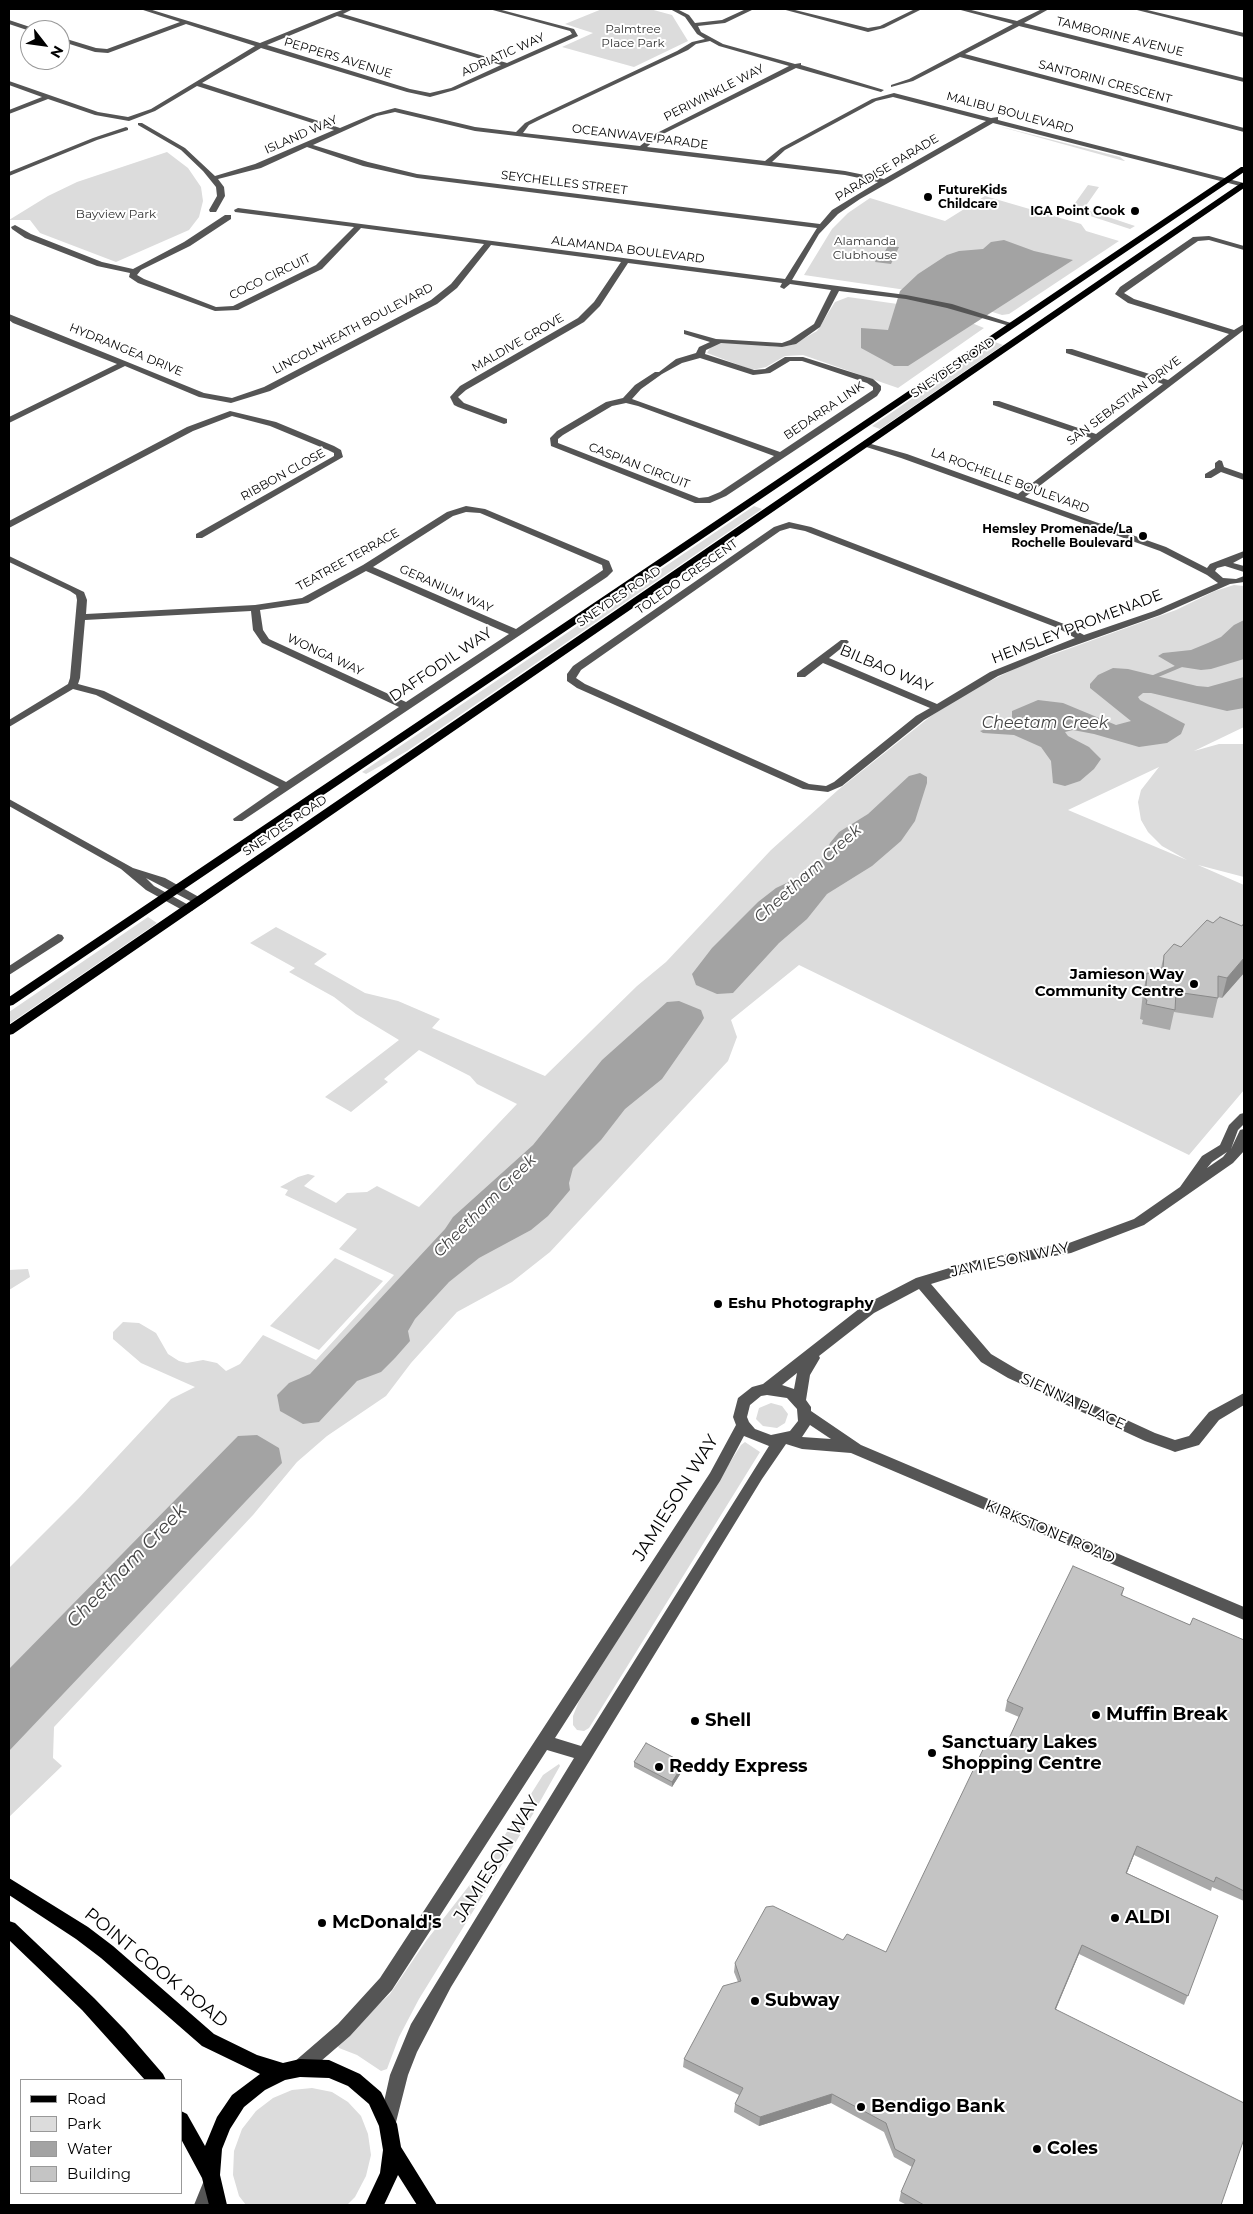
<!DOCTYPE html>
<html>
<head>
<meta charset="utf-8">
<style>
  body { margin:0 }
  #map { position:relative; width:1253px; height:2214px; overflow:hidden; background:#fff; font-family:Montserrat,sans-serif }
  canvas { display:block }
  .frame { position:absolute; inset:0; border:10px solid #000; pointer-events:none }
  .legend { position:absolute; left:20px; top:2079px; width:162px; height:115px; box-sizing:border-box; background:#fff; border:1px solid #999; margin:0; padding:6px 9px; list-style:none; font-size:15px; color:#000 }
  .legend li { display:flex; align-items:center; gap:10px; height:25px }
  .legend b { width:25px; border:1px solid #999 }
  .north { position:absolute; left:20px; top:20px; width:50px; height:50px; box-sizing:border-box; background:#fff; border:1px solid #999; border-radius:50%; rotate:120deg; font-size:14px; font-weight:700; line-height:20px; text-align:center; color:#000 }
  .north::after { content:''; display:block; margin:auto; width:18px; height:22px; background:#000; clip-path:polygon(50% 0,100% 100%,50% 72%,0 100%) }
</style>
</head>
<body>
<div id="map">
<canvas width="1253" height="2214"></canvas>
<div class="frame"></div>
<ul class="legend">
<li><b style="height:6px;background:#000"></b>Road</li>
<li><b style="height:14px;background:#dcdcdc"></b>Park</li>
<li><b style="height:14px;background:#a3a3a3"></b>Water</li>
<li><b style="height:14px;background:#c4c4c4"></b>Building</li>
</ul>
<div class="north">N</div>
</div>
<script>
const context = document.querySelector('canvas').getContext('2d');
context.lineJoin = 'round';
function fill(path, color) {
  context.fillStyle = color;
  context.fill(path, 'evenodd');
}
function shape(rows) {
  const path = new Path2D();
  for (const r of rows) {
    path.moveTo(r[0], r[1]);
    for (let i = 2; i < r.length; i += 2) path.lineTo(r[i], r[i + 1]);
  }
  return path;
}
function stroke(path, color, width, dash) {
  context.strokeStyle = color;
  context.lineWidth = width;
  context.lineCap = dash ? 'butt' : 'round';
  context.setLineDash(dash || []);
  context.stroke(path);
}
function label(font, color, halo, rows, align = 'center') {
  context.font = font + ' Montserrat,sans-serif';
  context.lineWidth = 4;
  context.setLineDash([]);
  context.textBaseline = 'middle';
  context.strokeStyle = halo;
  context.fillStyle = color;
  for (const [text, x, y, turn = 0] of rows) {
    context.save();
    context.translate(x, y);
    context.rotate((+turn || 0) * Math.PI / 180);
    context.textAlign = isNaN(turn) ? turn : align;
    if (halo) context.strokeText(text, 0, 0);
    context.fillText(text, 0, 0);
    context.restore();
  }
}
fill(shape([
  [602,9,650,9,672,15,688,41,634,67,562,47,593,33,565,24],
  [994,125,1120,157,1125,161,1124,161],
  [167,152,188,168,201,187,203,201,199,217,189,230,116,262,40,233,30,220,9,220,48,196,77,182],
  [1088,185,1099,187,1085,207,1087,210,1135,226,1130,229,1075,211,1073,206],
  [985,196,1081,224,1086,231,1119,241,1009,314,1002,315,958,301,906,290,804,275,832,229,848,213,870,198,945,221],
  [848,297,919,307,957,317,984,328,898,388,803,355,785,356,766,367,752,370,707,353,710,348,720,342,732,341,777,347,792,345,817,331,835,302],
  [995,342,1003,345,880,429,872,426],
  [754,506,762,509,407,751,366,774,362,772],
  [1234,585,1244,586,1244,727,1194,751,1219,744,1244,744,1244,877,1198,865,1244,885,1244,1090,1189,1155,799,965,731,1020,737,1037,728,1061,550,1252,512,1282,457,1312,411,1363,386,1396,327,1436,297,1462,253,1515,54,1727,53,1758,62,1766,9,1817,9,1568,78,1499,171,1399,195,1387,141,1363,113,1339,113,1332,123,1322,139,1323,156,1333,168,1354,179,1361,187,1363,203,1360,217,1363,226,1371,240,1364,263,1335,316,1360,394,1275,339,1249,357,1229,285,1195,288,1190,280,1187,298,1177,308,1174,315,1176,304,1186,336,1203,347,1193,367,1192,377,1186,419,1207,517,1104,477,1084,470,1076,419,1050,384,1079,388,1082,351,1112,325,1097,399,1040,356,1014,334,997,289,972,295,968,250,943,276,927,327,954,314,964,365,993,398,1001,440,1019,432,1028,545,1076,637,986,666,962,771,850,838,790,931,716,970,691,1018,667,1176,610,1215,591],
  [1159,767,1141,790,1138,802,1141,820,1148,832,1162,846,1187,860,1068,810],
  [148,917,157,923,9,1024,9,1012],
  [335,1258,383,1281,319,1350,270,1326],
  [28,1269,30,1277,9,1290,9,1270],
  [771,1403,782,1406,788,1414,785,1423,777,1428,763,1426,756,1419,759,1408],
  [745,1442,760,1452,589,1728,584,1731,577,1730,573,1725,573,1716,579,1701,741,1445],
  [559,1764,560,1766,533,1814,419,1999,399,2037,387,2069,381,2071,357,2055,339,2048,337,2044,339,2042,390,1994,426,1941,489,1860,543,1775],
  [312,2088,332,2092,348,2102,361,2116,368,2134,371,2155,366,2176,355,2197,347,2205,246,2205,239,2196,233,2175,234,2151,242,2129,256,2111,273,2098,292,2090]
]), '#dcdcdc');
fill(shape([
  [1004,240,1034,251,1073,260,908,366,894,366,861,348,861,328,888,330,900,291,918,274,947,255,959,251,983,249,991,242],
  [888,246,899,247,891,264,875,262,878,254,884,253],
  [1244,620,1244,659,1211,669,1201,670,1175,666,1158,656,1163,653,1191,650,1208,643,1221,637,1234,625],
  [1113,668,1128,669,1197,686,1208,687,1244,677,1244,708,1227,711,1151,693,1143,693,1138,697,1140,700,1185,724,1181,734,1167,743,1139,747,1094,734,1073,730,1065,732,1068,736,1089,747,1101,759,1094,769,1080,781,1065,786,1053,783,1051,761,1041,747,1014,735,983,733,980,731,1009,721,1012,719,1012,711,1038,700,1063,703,1116,725,1131,721,1090,688,1090,684,1098,675],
  [920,773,927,777,927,783,915,821,901,841,872,866,827,894,807,919,779,943,733,993,717,994,696,985,692,974,712,948,758,902,776,888,812,871,824,857,830,843,839,832,868,814,909,776],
  [679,1001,701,1010,704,1018,701,1023,662,1079,625,1109,601,1140,573,1168,569,1183,570,1190,548,1216,531,1230,479,1258,449,1282,415,1319,408,1331,410,1341,395,1358,381,1372,357,1381,319,1422,303,1424,280,1411,277,1395,289,1383,310,1374,445,1229,453,1217,533,1145,602,1060,667,1002],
  [257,1435,279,1448,282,1463,9,1751,9,1669,238,1436]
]), '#a3a3a3');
stroke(shape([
  [1151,678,1182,665]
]), '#a3a3a3', 4);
fill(shape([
  [140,9,149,9,260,43,334,13,345,9,353,9,343,14,507,63,572,34,570,31,489,9,498,9,574,29,578,36,455,90,430,97,407,92,261,48,202,83,340,128,373,114,395,108,475,127,516,132,525,123,537,117,677,51,692,42,705,39,697,34,685,17,670,9,677,9,689,15,695,23,722,20,746,9,754,9,725,23,698,26,701,32,723,44,795,64,801,63,801,65,884,90,881,92,796,68,659,136,647,147,765,161,781,148,872,99,894,93,991,118,998,117,998,120,1244,183,1244,187,993,123,860,199,838,214,819,234,792,280,906,295,952,304,1017,325,1013,327,947,308,906,299,839,291,820,327,796,344,782,347,721,343,706,350,705,354,754,370,765,369,785,357,803,357,873,379,881,386,881,390,877,396,726,496,710,503,695,503,551,446,550,438,557,431,606,402,623,398,635,385,655,372,659,372,676,359,696,353,699,347,710,342,684,334,684,330,716,339,782,343,790,340,814,324,831,290,790,284,784,289,780,287,782,283,628,263,600,306,584,322,466,390,458,397,464,403,507,419,507,423,504,424,458,407,454,405,450,397,460,386,578,318,594,302,621,262,491,245,457,288,437,304,270,391,231,403,199,397,125,366,9,423,9,417,117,364,13,323,9,320,9,314,204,393,232,398,264,387,431,300,451,284,484,244,361,228,322,269,238,310,215,311,138,283,129,277,130,273,97,266,25,238,12,229,11,227,15,225,31,234,102,262,133,269,184,242,225,215,231,215,231,219,190,246,141,270,137,275,144,279,216,307,233,306,316,265,354,227,235,212,234,210,238,208,785,279,817,228,417,178,363,166,307,147,261,168,218,179,224,187,225,196,216,212,210,212,209,210,217,196,216,187,203,171,181,150,138,125,138,123,142,123,185,148,215,176,255,164,334,130,197,86,155,111,129,121,95,115,48,99,9,114,9,110,42,97,9,85,9,81,98,112,128,117,151,109,255,46,186,24,108,53,95,52,60,41,60,37,96,48,107,49,180,22,140,9],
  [337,16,501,65,451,88,430,93,410,89,267,45,337,16],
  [710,41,719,46,789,66,655,134,640,146,523,133,529,125,541,119,688,50,696,44,710,41],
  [893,97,986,121,884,179,845,171,772,162,785,150,876,101,893,97],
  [395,112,475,131,845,175,878,182,832,210,820,224,417,174,368,162,313,145,377,116,395,112],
  [700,358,753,375,770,373,790,361,802,361,867,383,873,387,873,390,780,452,632,399,641,389,662,374,682,363,700,358],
  [626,403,638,406,774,456,720,492,708,497,699,498,558,443,558,439,563,435,612,406,626,403],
  [782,9,791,9,868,28,880,26,915,9,922,9,884,28,868,32,782,9],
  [957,9,967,9,1017,21,1042,9,1049,9,1024,23,1244,78,1244,82,1019,26,965,54,1244,128,1244,132,960,57,913,81,891,87,891,85,909,79,1013,24,957,9],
  [1133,9,1143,9,1244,33,1244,37,1133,9],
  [9,20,36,29,37,30,30,31,9,24,9,20],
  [126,127,128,128,128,130,97,140,9,176,9,172,93,138,126,127],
  [1209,236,1244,246,1244,250,1209,240,1198,241,1124,293,1134,299,1234,330,1244,324,1244,330,1025,497,1166,547,1207,568,1210,564,1244,551,1244,557,1233,563,1244,566,1244,572,1225,566,1217,568,1215,571,1223,578,1236,579,1244,576,1244,582,1230,584,1160,615,1051,654,998,676,924,720,842,786,828,792,803,789,577,688,567,681,567,674,573,666,774,527,789,522,811,527,1064,624,1084,635,1154,611,1218,583,1207,575,1160,551,901,458,860,445,864,442,907,454,1018,494,1091,438,993,405,993,401,999,401,1096,434,1163,384,1066,353,1066,349,1072,349,1168,380,1229,334,1128,303,1115,294,1120,287,1193,237,1209,236],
  [790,528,805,531,1058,628,1075,638,990,672,937,704,829,658,849,642,847,640,841,640,797,673,797,677,805,677,823,663,930,708,916,716,834,782,826,786,809,784,585,684,576,678,581,670,780,531,790,528],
  [230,411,276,422,334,446,341,450,343,457,202,538,196,538,196,534,334,456,334,453,328,450,270,426,232,416,193,431,9,528,9,521,187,427,230,411],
  [1219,460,1222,461,1224,467,1244,474,1244,480,1221,472,1211,478,1205,478,1205,474,1215,468,1215,463,1219,460],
  [466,506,485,509,609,561,613,571,607,577,242,821,234,821,233,819,279,787,96,695,73,689,9,727,9,720,68,684,70,678,77,600,76,595,70,591,9,562,9,556,84,592,87,600,86,614,255,605,302,598,363,565,447,512,466,506],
  [466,512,480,513,602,565,603,570,516,629,373,567,453,516,466,512],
  [366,571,509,634,406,702,269,639,263,630,260,610,308,603,366,571],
  [251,611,253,630,262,643,399,707,286,782,104,691,78,684,80,678,85,620,251,611],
  [9,799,133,868,165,878,206,901,200,905,196,904,146,878,154,886,194,908,192,911,184,911,146,890,121,869,9,806,9,799],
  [58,934,62,935,64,938,62,941,9,975,9,966,58,934],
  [1244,1113,1244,1124,1238,1130,1231,1149,1240,1130,1244,1129,1244,1151,1233,1163,1144,1225,1071,1253,976,1270,931,1284,991,1354,1018,1370,1155,1433,1175,1440,1189,1436,1209,1412,1244,1393,1244,1405,1219,1420,1199,1445,1175,1452,1170,1450,1145,1441,1008,1378,981,1362,919,1289,874,1313,819,1356,820,1358,810,1375,806,1400,811,1407,811,1411,861,1445,1244,1607,1244,1620,851,1453,802,1449,786,1444,762,1479,451,1987,417,2052,408,2075,394,2130,388,2133,382,2130,379,2124,390,2075,411,2024,574,1758,547,1750,392,1990,350,2036,306,2074,300,2077,294,2074,291,2068,294,2062,338,2024,380,1978,710,1473,736,1425,733,1417,738,1398,752,1387,763,1384,864,1305,916,1278,976,1260,1069,1243,1134,1219,1180,1187,1202,1156,1220,1145,1229,1125,1240,1114,1244,1113],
  [1227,1152,1223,1157,1207,1168,1212,1162,1227,1152],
  [797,1373,794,1389,782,1385,797,1373],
  [767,1395,787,1398,797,1409,798,1421,790,1431,771,1435,755,1429,749,1422,747,1417,750,1405,761,1396,767,1395],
  [810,1425,831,1439,802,1437,810,1425],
  [744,1436,769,1446,581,1746,555,1738,720,1481,744,1436],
  [212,2176,219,2178,221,2185,212,2205,194,2205,205,2178,212,2176]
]), '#555');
fill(shape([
  [1241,167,1244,167,1244,172,13,1005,9,1006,9,997,1241,167],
  [1241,183,1244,183,1244,188,13,1034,9,1035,9,1025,1241,183],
  [9,1878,88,1927,113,1946,214,2034,257,2055,283,2063,300,2059,329,2060,360,2074,381,2092,397,2124,401,2147,437,2205,417,2205,398,2175,384,2205,365,2205,380,2173,383,2150,379,2126,369,2104,348,2086,329,2078,300,2077,285,2080,265,2090,244,2107,230,2129,222,2149,220,2175,227,2205,209,2205,202,2178,181,2139,181,2111,187,2114,205,2146,217,2117,232,2095,260,2074,202,2046,101,1958,76,1939,9,1895,9,1878],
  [9,1921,15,1923,94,1998,125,2030,163,2074,166,2080,145,2080,82,2010,9,1940,9,1921]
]), '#000');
fill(shape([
  [1213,923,1242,926,1244,923,1244,973,1222,998,1218,997,1213,1018,1174,1012,1170,1030,1142,1024,1143,1020,1140,1019,1143,993,1147,973,1157,974,1159,968,1161,968,1164,955,1181,947],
  [1124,1588,1122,1596,1190,1625,1244,1640,1244,1901,1212,1887,1211,1891,1134,1855,1127,1873,1218,1916,1184,2005,1079,1954,1056,2009,1221,2205,907,2205,899,2201,901,2192,912,2167,894,2157,884,2132,831,2103,759,2126,734,2112,735,2104,739,2095,683,2067,684,2059,738,1982,734,1972,735,1963,843,1940,886,1952,1006,1745,1019,1717,1005,1711,1007,1701],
  [634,1762,684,1763,684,1768,672,1787,634,1767]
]), '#a9a9a9');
fill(shape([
  [1244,958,1244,973,1222,998,1227,978],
  [684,1763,684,1768,672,1787,672,1782],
  [1137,1846,1134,1855,1123,1882,1126,1873],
  [1082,1945,1079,1954,1052,2018,1055,2009],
  [832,2094,831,2103,759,2126,760,2117]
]), '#898989');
const building = shape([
  [1220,917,1242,926,1244,923,1244,958,1227,978,1218,976,1218,998,1176,992,1175,1010,1146,1004,1147,1000,1145,999,1147,973,1159,974,1159,968,1163,968,1164,955,1174,944,1181,947,1207,920,1213,923,1220,917],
  [1073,1566,1124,1588,1121,1595,1190,1625,1193,1618,1244,1640,1244,1891,1216,1877,1214,1882,1137,1846,1126,1873,1218,1916,1188,1996,1082,1945,1055,2009,1244,2103,1244,2139,1221,2205,924,2205,901,2192,915,2160,895,2149,886,2123,832,2094,760,2117,735,2104,743,2088,684,2059,723,1986,741,1981,735,1963,766,1907,773,1906,843,1940,847,1934,886,1952,989,1737,1006,1745,1023,1708,1007,1701,1073,1566],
  [646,1743,684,1763,672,1782,634,1762,646,1743]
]);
fill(building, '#c4c4c4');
stroke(building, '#898989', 1);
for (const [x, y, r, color] of [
  [928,197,5,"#000"],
  [1135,211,5,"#000"],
  [1143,536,5,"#000"],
  [1194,984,5,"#000"],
  [718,1304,5,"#000"],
  [1096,1715,5,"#000"],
  [695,1721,5,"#000"],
  [932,1753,5,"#000"],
  [659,1767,5,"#000"],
  [1115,1918,5,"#000"],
  [322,1923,5,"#000"],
  [755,2001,5,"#000"],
  [861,2107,5,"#000"],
  [1037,2149,5,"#000"]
]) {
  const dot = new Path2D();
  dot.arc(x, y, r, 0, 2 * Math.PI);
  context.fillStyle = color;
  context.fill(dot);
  stroke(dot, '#fff', 2);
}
label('12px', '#333', '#fff', [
  ["Palmtree",633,29],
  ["Place Park",633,43],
  ["Bayview Park",116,214],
  ["Alamanda",865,241],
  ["Clubhouse",865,255]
]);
label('12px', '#000', '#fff', [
  ["TAMBORINE AVENUE",1120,37,14],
  ["ADRIATIC WAY",503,55,-24],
  ["PEPPERS AVENUE",338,58,17],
  ["SANTORINI CRESCENT",1105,82,15],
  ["PERIWINKLE WAY",714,93,-27],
  ["MALIBU BOULEVARD",1010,113,15],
  ["ISLAND WAY",301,135,-24],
  ["OCEANWAVE PARADE",640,137,7],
  ["PARADISE PARADE",887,168,-31],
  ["SEYCHELLES STREET",564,183,7],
  ["ALAMANDA BOULEVARD",628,250,7],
  ["COCO CIRCUIT",270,277,-26],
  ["LINCOLNHEATH BOULEVARD",353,329,-28],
  ["MALDIVE GROVE",518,343,-30],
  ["HYDRANGEA DRIVE",126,350,22],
  ["SNEYDES ROAD",953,368,-34],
  ["SAN SEBASTIAN DRIVE",1124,401,-37],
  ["BEDARRA LINK",824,411,-34],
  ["CASPIAN CIRCUIT",639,466,21],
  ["RIBBON CLOSE",283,475,-29],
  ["LA ROCHELLE BOULEVARD",1010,481,20],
  ["TEATREE TERRACE",348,560,-29],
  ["TOLEDO CRESCENT",687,577,-35],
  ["GERANIUM WAY",446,589,24],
  ["SNEYDES ROAD",619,597,-34],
  ["WONGA WAY",325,655,25],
  ["SNEYDES ROAD",285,826,-34]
]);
label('bold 12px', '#000', '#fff', [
  ["FutureKids",938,190,"left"],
  ["Childcare",938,204,"left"],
  ["IGA Point Cook",1125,211],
  ["Hemsley Promenade/La",1133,529],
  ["Rochelle Boulevard",1133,543]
], 'right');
label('15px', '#000', '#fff', [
  ["HEMSLEY PROMENADE",1077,627,-21],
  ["DAFFODIL WAY",441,665,-34],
  ["BILBAO WAY",886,669,23],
  ["JAMIESON WAY",1010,1260,-12],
  ["SIENNA PLACE",1073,1402,25],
  ["KIRKSTONE ROAD",1050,1532,23]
]);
label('bold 15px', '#000', '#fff', [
  ["Jamieson Way",1184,975],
  ["Community Centre",1184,992],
  ["Eshu Photography",728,1304,"left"]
], 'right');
label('italic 16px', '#444', '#fff', [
  ["Cheetam Creek",1045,723],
  ["Cheetham Creek",808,874,-42],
  ["Cheetham Creek",485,1206,-45]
]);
label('18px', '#000', '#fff', [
  ["JAMIESON WAY",676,1498,-58],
  ["JAMIESON WAY",497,1859,-58],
  ["POINT COOK ROAD",156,1968,39]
]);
label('bold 18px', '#000', '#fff', [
  ["Muffin Break",1106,1715],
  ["Shell",705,1721],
  ["Sanctuary Lakes",942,1743],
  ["Shopping Centre",942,1764],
  ["Reddy Express",669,1767],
  ["ALDI",1125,1918],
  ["McDonald's",332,1923],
  ["Subway",765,2001],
  ["Bendigo Bank",871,2107],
  ["Coles",1047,2149]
], 'left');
label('italic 19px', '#444', '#fff', [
  ["Cheetham Creek",127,1566,-46]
]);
</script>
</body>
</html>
